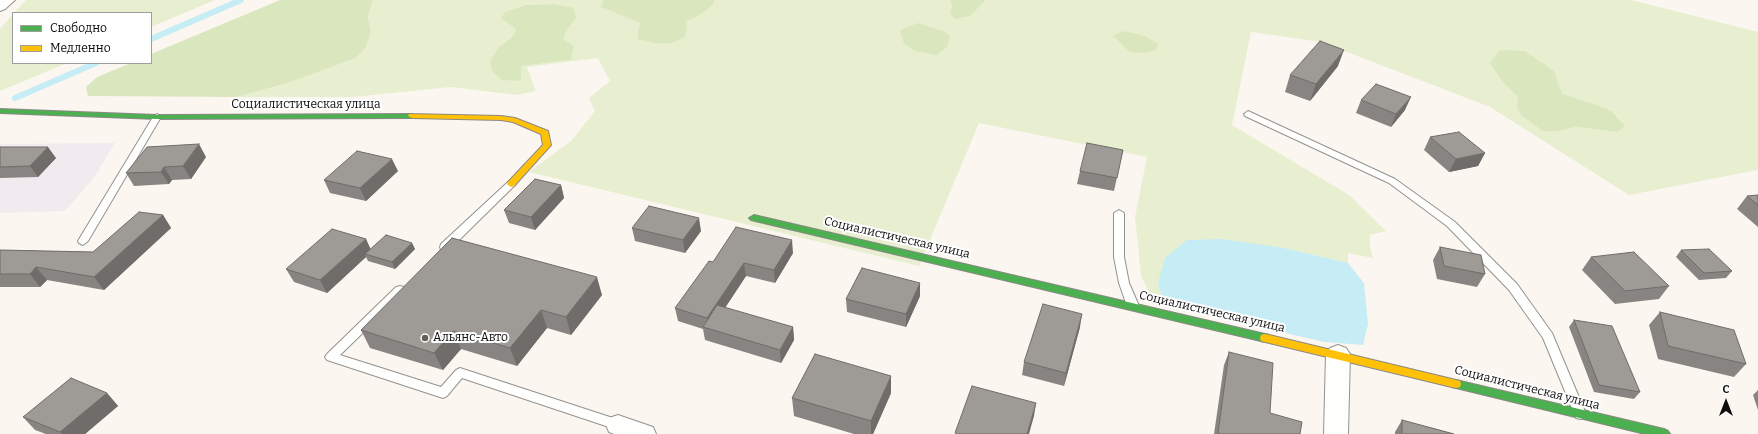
<!DOCTYPE html>
<html>
<head>
<meta charset="utf-8">
<style>
  body { margin:0 }
  #map { position:relative; width:1758px; height:434px; overflow:hidden; background:#fbf7f0; font-family:Bitter,serif }
  canvas { display:block }
  .legend { position:absolute; left:12px; top:12px; width:140px; height:52px; box-sizing:border-box; background:#fff; border:1px solid #9e9e9e; margin:0; padding:5px 7px; list-style:none; font-size:12px; color:#0d0d0d }
  .legend li { display:flex; align-items:center; gap:8px; height:20px }
  .legend b { width:20px; border:1px solid #9e9e9e }
  .north { position:absolute; left:1706px; top:382px; width:40px; height:40px; -webkit-text-stroke:3px #fff; paint-order:stroke; rotate:0deg; font-size:11px; font-weight:700; line-height:16px; text-align:center; color:#0d0d0d }
  .north::after { content:''; display:block; margin:auto; width:14px; height:18px; background:#0d0d0d; clip-path:polygon(50% 0,100% 100%,50% 72%,0 100%) }
</style>
</head>
<body>
<div id="map">
<canvas width="1758" height="434"></canvas>
<ul class="legend">
<li><b style="height:5px;background:#4caf50"></b>Свободно</li>
<li><b style="height:5px;background:#ffc107"></b>Медленно</li>
</ul>
<div class="north">С</div>
</div>
<script>
const context = document.querySelector('canvas').getContext('2d');
context.lineJoin = 'round';
function fill(path, color) {
  context.fillStyle = color;
  context.fill(path, 'evenodd');
}
function shape(rows) {
  const path = new Path2D();
  for (const r of rows) {
    path.moveTo(r[0], r[1]);
    for (let i = 2; i < r.length; i += 2) path.lineTo(r[i], r[i + 1]);
  }
  return path;
}
function stroke(path, color, width, dash) {
  context.strokeStyle = color;
  context.lineWidth = width;
  context.lineCap = dash ? 'butt' : 'round';
  context.setLineDash(dash || []);
  context.stroke(path);
}
function label(font, color, halo, rows, align = 'center') {
  context.font = font + ' Bitter,serif';
  context.lineWidth = 4;
  context.setLineDash([]);
  context.textBaseline = 'middle';
  context.strokeStyle = halo;
  context.fillStyle = color;
  for (const [text, x, y, turn = 0] of rows) {
    context.save();
    context.translate(x, y);
    context.rotate((+turn || 0) * Math.PI / 180);
    context.textAlign = isNaN(turn) ? turn : align;
    if (halo) context.strokeText(text, 0, 0);
    context.fillText(text, 0, 0);
    context.restore();
  }
}
fill(shape([
  [115,143,95,176,65,211,0,213,0,144]
]), '#f1eaee');
fill(shape([
  [26,0,215,0,151,27,151,13,14,13],
  [373,0,603,0,602,7,640,23,638,30,687,28,685,21,697,17,712,6,715,0,950,0,952,7,984,2,986,0,1631,0,1758,32,1758,170,1629,195,1490,107,1321,42,1251,32,1232,125,1349,195,1386,231,1370,235,1370,247,1373,258,1348,253,1348,263,1284,248,1158,283,1163,301,1152,299,1141,276,1135,217,1147,157,979,123,919,266,529,172,571,141,595,111,589,98,610,81,598,58,527,67,536,91,517,95,451,87,353,97,237,97,291,82,356,58,371,33,368,18],
  [554,4,576,18,567,30,562,39,571,60,520,66,499,47,513,36,516,28,505,12,525,5],
  [1555,72,1557,80,1563,94,1594,104,1617,132,1576,127,1559,131,1517,108,1519,97],
  [13,14,13,63,67,63,0,91,0,29]
]), '#e8efd0');
fill(shape([
  [280,0,373,0,368,17,371,33,365,48,356,58,291,82,237,97,88,96,86,87,97,77,131,63,151,63,151,54],
  [603,0,715,0,712,6,697,17,686,21,687,28,685,37,672,43,655,43,638,39,638,30,640,23,601,7],
  [950,0,986,0,970,16,955,19,950,14,952,7],
  [554,4,574,8,576,18,567,30,563,39,574,46,571,60,521,66,521,81,502,80,492,71,490,61,499,47,513,36,516,29,501,18,505,12,525,5],
  [918,23,943,31,950,36,947,47,937,55,915,51,904,44,900,30],
  [1123,31,1145,36,1158,44,1155,51,1143,53,1130,52,1113,36],
  [1500,50,1525,51,1555,72,1557,80,1563,94,1594,104,1611,111,1625,126,1617,132,1576,127,1559,131,1543,131,1522,116,1517,108,1518,97,1503,82,1490,63]
]), '#dae7be');
fill(shape([
  [1223,239,1284,248,1348,263,1364,283,1368,324,1363,345,1324,342,1178,308,1163,301,1158,283,1165,258,1187,240]
]), '#c6ecf5');
stroke(shape([
  [151,39,241,0],
  [15,98,96,63]
]), '#c6ecf5', 6);
const lane = shape([
  [1248,111,1395,179,1455,222,1517,284,1552,333,1586,414,1584,418,1580,419,1576,418,1543,338,1509,290,1447,226,1389,183,1245,116,1244,114,1248,111],
  [157,114,161,117,88,241,83,245,79,243,78,241,153,117,157,114],
  [511,181,516,184,514,186,449,250,441,250,440,247,441,244,508,182,511,181],
  [1119,210,1124,213,1124,257,1129,283,1139,306,1137,309,1133,310,1129,309,1127,306,1119,283,1114,257,1114,213,1119,210],
  [400,286,404,287,405,290,404,293,340,355,441,387,456,370,460,368,622,421,624,425,622,429,618,430,462,378,447,396,443,398,327,360,325,357,327,354,396,287,400,286]
]);
const street = shape([
  [0,0,15,0,5,9,0,11,0,0],
  [1338,345,1346,348,1350,354,1348,434,1324,434,1326,354,1330,348,1338,345],
  [618,415,653,427,656,434,614,434,609,432,606,425,609,418,618,415]
]);
const fast = shape([
  [0,109,157,115,412,114,416,116,412,118,157,119,0,113,0,109],
  [754,215,1265,334,1269,335,1270,338,1269,341,1265,342,751,220,749,218,754,215],
  [1456,380,1664,429,1668,431,1670,434,1645,434,1456,388,1452,387,1451,384,1452,381,1456,380]
]);
const slow = shape([
  [409,114,501,116,515,118,548,131,551,145,514,186,511,187,507,184,508,182,543,145,541,134,513,122,501,120,412,118,408,116,409,114],
  [1265,334,1456,380,1460,381,1461,384,1460,387,1456,388,1261,341,1260,338,1261,335,1265,334]
]);
stroke(lane, '#94928f', 2);
stroke(street, '#94928f', 2);
stroke(fast, '#8b8986', 2);
stroke(slow, '#8b8986', 2);
fill(lane, '#fefefd');
fill(street, '#fefefd');
fill(fast, '#4caf50');
fill(slow, '#ffc107');
fill(shape([
  [1338,66,1310,101,1285,92,1290,75],
  [1361,100,1405,110,1391,127,1356,113],
  [1430,137,1485,153,1478,166,1449,172,1424,150],
  [0,147,56,158,38,177,0,178],
  [1123,150,1114,191,1077,184,1080,171],
  [206,157,191,179,172,180,169,184,134,186,126,173],
  [398,171,366,201,330,193,324,180],
  [561,185,564,198,535,230,509,223,504,210],
  [1758,195,1758,227,1737,209,1747,196],
  [163,215,171,228,104,290,47,280,40,287,0,287,0,250,93,252],
  [632,228,701,231,685,253,635,241],
  [366,239,370,249,412,243,415,249,395,269,368,261,366,257,327,293,294,282,286,269],
  [1440,247,1485,274,1477,287,1437,279,1433,260],
  [1681,250,1732,271,1726,278,1699,280,1676,257],
  [793,253,775,283,746,276,725,308,793,327,794,340,781,363,705,340,703,329,678,321,675,308,713,262],
  [1591,257,1669,286,1659,299,1615,304,1582,270],
  [920,283,920,296,906,327,847,312,846,299],
  [602,295,571,335,547,328,517,366,461,349,443,370,370,348,361,330],
  [1660,312,1746,364,1734,377,1658,359,1649,325],
  [1574,320,1640,392,1634,399,1594,392,1569,327],
  [1080,327,1064,386,1022,375,1024,362],
  [1229,352,1270,413,1300,434,1214,434,1224,365],
  [1758,390,1758,410,1753,395],
  [107,393,118,406,85,434,46,434,35,430,23,417],
  [891,393,873,434,854,434,794,416,792,398],
  [1402,420,1454,434,1395,434,1395,432]
]), '#888481');
fill(shape([
  [1344,50,1338,66,1310,101,1316,84],
  [1411,97,1405,110,1391,127,1396,114],
  [199,144,206,157,191,179,183,166],
  [48,147,56,158,38,177,30,166],
  [1485,153,1478,166,1449,172,1456,159],
  [392,159,398,171,366,201,360,188],
  [164,167,172,180,169,184,161,172],
  [561,185,564,198,535,230,531,217],
  [163,215,171,228,104,290,94,277],
  [699,218,701,231,685,253,683,240],
  [366,239,372,252,365,254,366,257,327,293,320,280],
  [792,240,793,253,775,283,774,270],
  [412,243,415,249,395,269,392,262],
  [744,263,746,276,711,329,709,329,707,318],
  [36,267,47,280,40,287,30,274],
  [597,277,602,295,571,335,566,317],
  [920,283,920,296,906,327,906,314],
  [541,310,547,328,517,366,510,348],
  [1082,314,1080,327,1064,386,1066,373],
  [793,327,794,340,781,363,780,350],
  [453,331,461,349,443,370,434,353],
  [891,376,891,393,873,434,871,434,871,421],
  [107,393,118,406,85,434,62,434,60,432],
  [1036,403,1034,416,1029,434,1027,434]
]), '#6f6c69');
const building = shape([
  [1320,41,1344,50,1316,84,1290,75,1320,41],
  [1376,84,1411,97,1396,114,1361,100,1376,84],
  [1459,132,1485,153,1456,159,1430,137,1459,132],
  [1087,143,1123,150,1117,178,1080,171,1087,143],
  [199,144,183,166,164,167,161,172,126,173,147,147,199,144],
  [0,147,48,147,30,166,0,167,0,147],
  [357,151,392,159,360,188,324,180,357,151],
  [535,179,561,185,531,217,504,210,535,179],
  [1758,195,1758,205,1747,196,1758,195],
  [649,206,699,218,683,240,632,228,649,206],
  [139,212,163,215,94,277,36,267,30,274,0,274,0,250,93,252,139,212],
  [736,227,792,240,774,270,744,263,707,318,675,308,709,261,713,262,736,227],
  [332,229,366,239,320,280,286,269,332,229],
  [386,235,412,243,392,262,365,254,386,235],
  [452,238,597,277,566,317,541,310,510,348,453,331,434,353,361,330,452,238],
  [1440,247,1481,255,1485,274,1444,266,1440,247],
  [1709,249,1732,271,1704,273,1681,250,1709,249],
  [1634,252,1669,286,1625,291,1591,257,1634,252],
  [862,268,920,283,906,314,846,299,862,268],
  [1043,304,1082,314,1066,373,1024,362,1043,304],
  [717,305,793,327,780,350,703,327,717,305],
  [1660,312,1734,330,1746,364,1668,346,1660,312],
  [1574,320,1612,326,1640,392,1599,385,1574,320],
  [1229,352,1273,363,1270,413,1302,422,1300,434,1221,434,1218,433,1229,352],
  [815,354,891,376,871,421,792,398,815,354],
  [71,378,107,393,60,432,23,417,71,378],
  [972,386,1036,403,1027,434,957,434,955,433,972,386],
  [1402,420,1454,434,1402,434,1402,420]
]);
fill(building, '#9e9a96');
stroke(building, '#6f6c69', 1);
for (const [x, y, r, color] of [
  [425,338,4,"#605f5c"]
]) {
  const dot = new Path2D();
  dot.arc(x, y, r, 0, 2 * Math.PI);
  context.fillStyle = color;
  context.fill(dot);
  stroke(dot, '#fff', 1.5);
}
label('12px', '#0d0d0d', '#fff', [
  ["Социалистическая улица",306,105],
  ["Социалистическая улица",897,238,13],
  ["Социалистическая улица",1212,312,13],
  ["Социалистическая улица",1527,388,14]
]);
label('12px', '#0d0d0d', '#fff', [
  ["Альянс-Авто",433,338]
], 'left');
</script>
</body>
</html>
